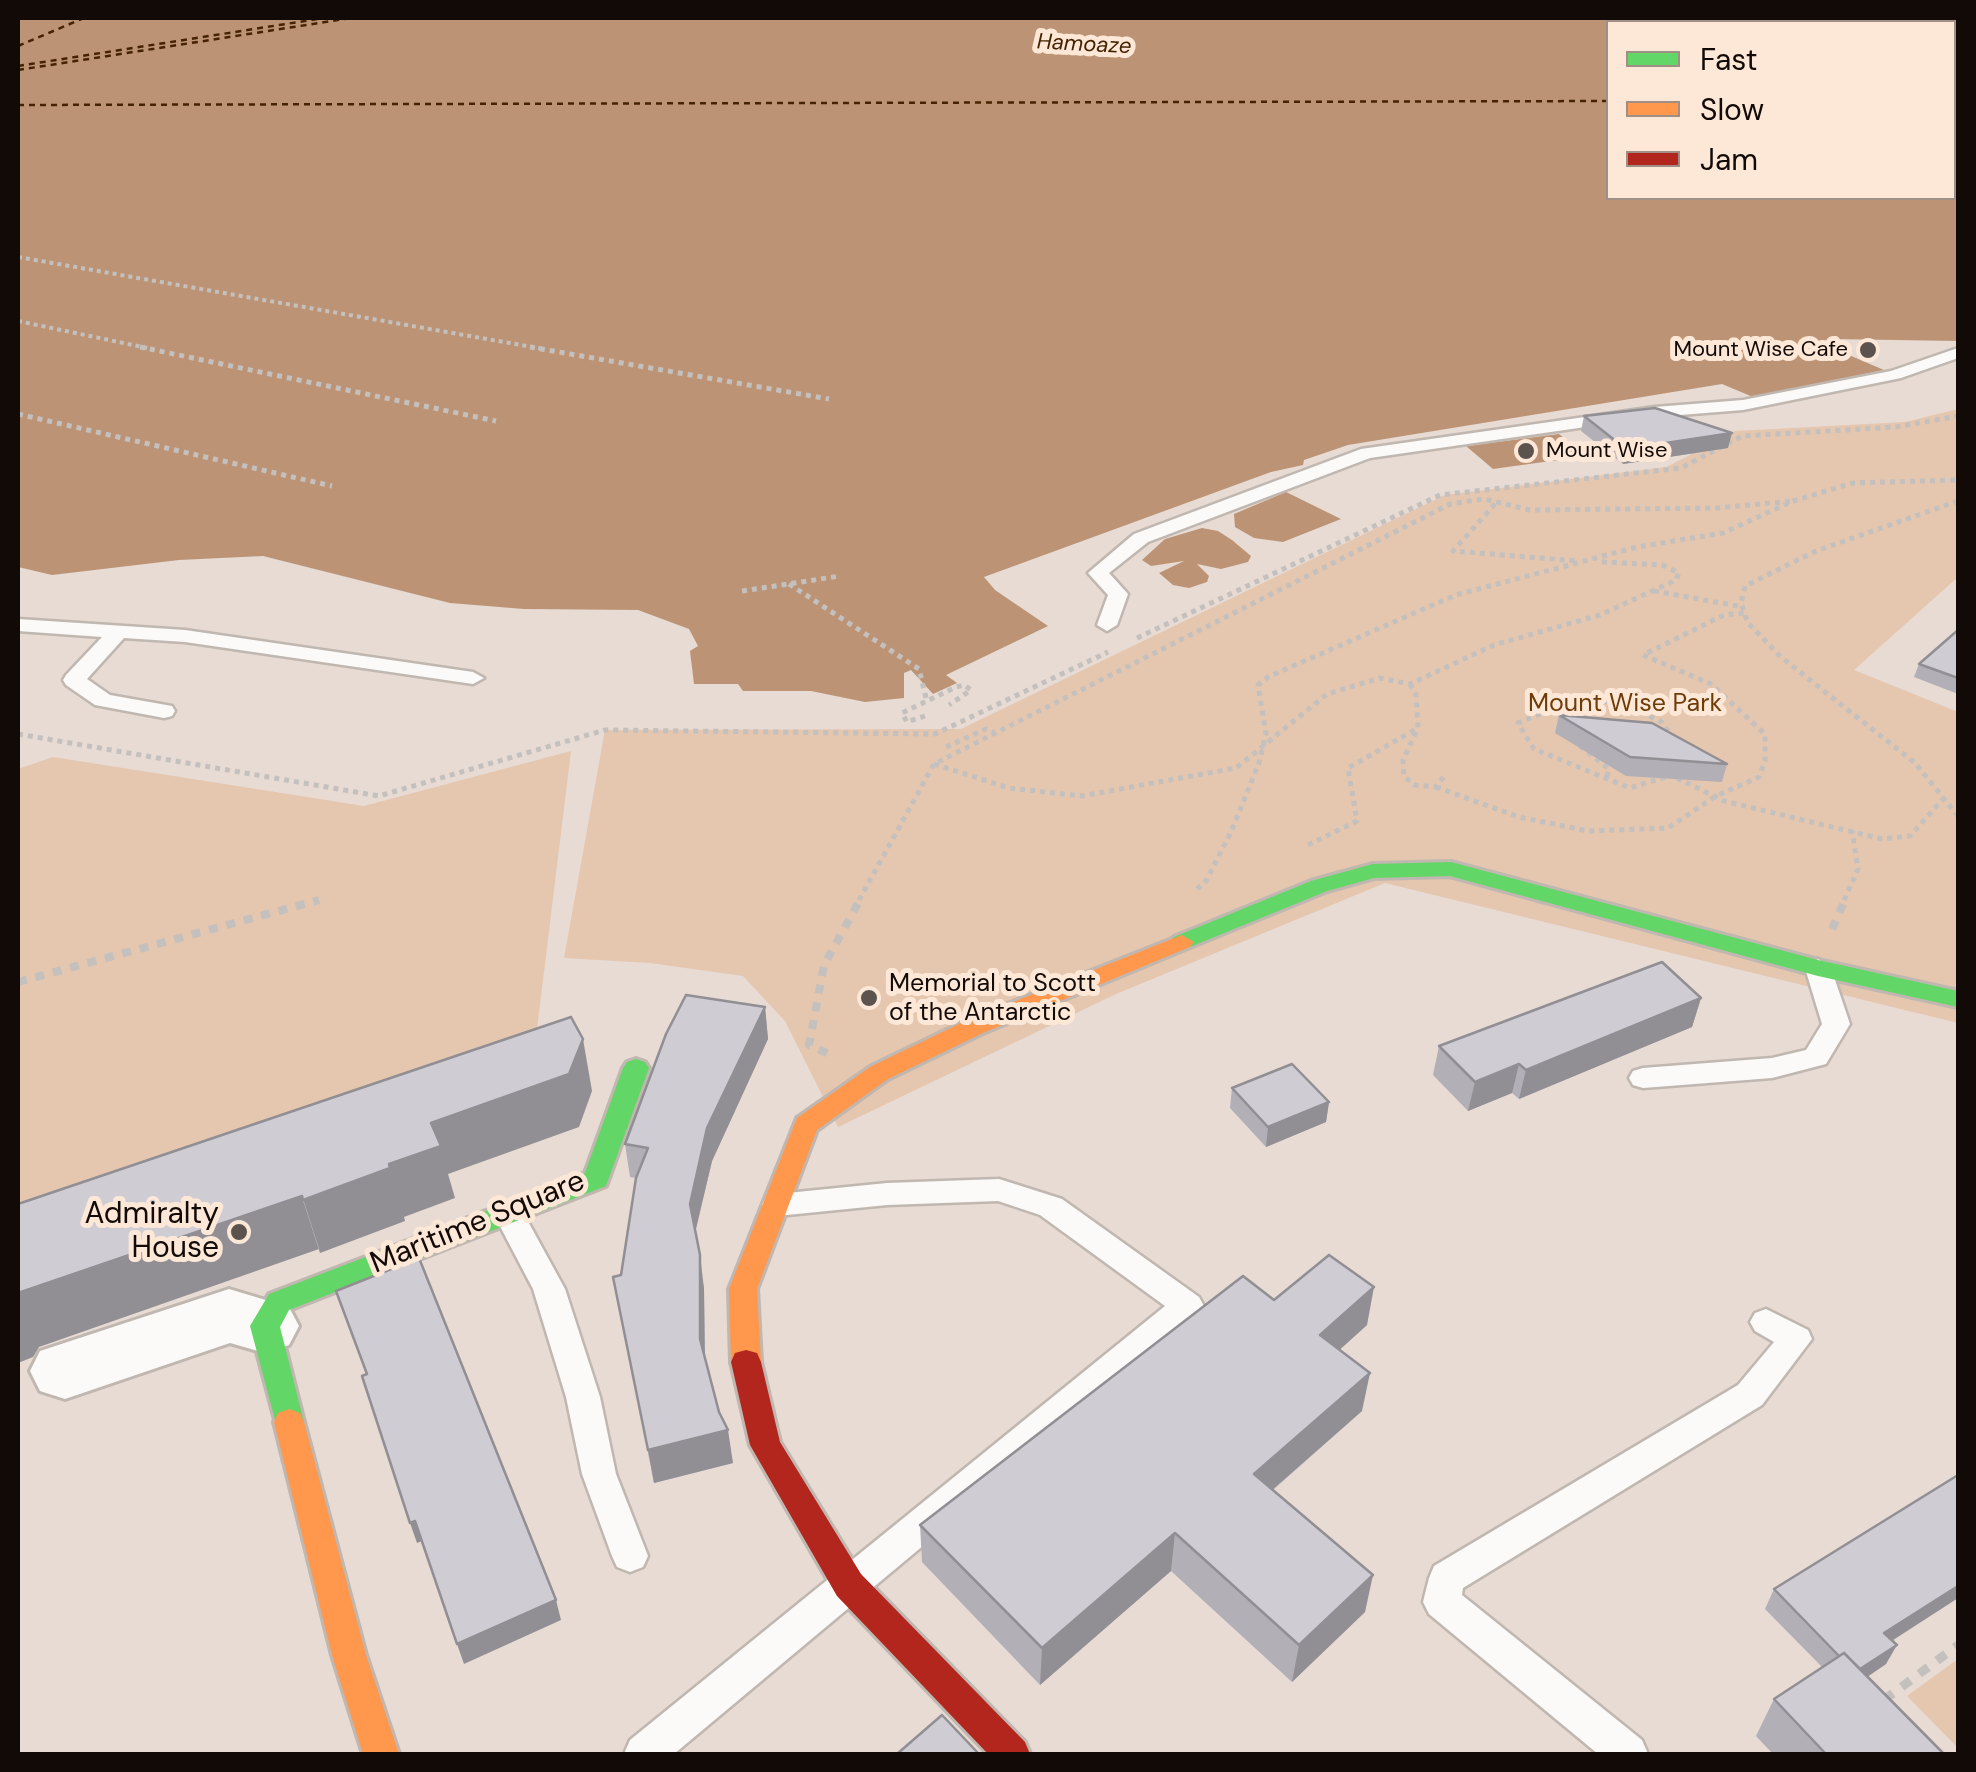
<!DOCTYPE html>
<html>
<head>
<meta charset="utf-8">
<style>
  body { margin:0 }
  #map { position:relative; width:1976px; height:1772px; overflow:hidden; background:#e7dbd3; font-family:"DM Sans",sans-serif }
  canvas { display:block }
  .frame { position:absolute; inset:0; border:20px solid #110a06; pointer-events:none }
  .legend { position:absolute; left:1606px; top:20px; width:350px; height:180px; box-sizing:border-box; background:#fde8d8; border:2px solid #9f8f84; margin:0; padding:12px 18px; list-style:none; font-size:30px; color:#110a06 }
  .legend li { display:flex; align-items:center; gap:20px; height:50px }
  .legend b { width:50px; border:2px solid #9f8f84 }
</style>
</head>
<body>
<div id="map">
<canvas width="1976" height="1772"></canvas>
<div class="frame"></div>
<ul class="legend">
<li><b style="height:12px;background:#63d668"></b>Fast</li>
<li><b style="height:12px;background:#ff974d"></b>Slow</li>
<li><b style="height:12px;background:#b3261e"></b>Jam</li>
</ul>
</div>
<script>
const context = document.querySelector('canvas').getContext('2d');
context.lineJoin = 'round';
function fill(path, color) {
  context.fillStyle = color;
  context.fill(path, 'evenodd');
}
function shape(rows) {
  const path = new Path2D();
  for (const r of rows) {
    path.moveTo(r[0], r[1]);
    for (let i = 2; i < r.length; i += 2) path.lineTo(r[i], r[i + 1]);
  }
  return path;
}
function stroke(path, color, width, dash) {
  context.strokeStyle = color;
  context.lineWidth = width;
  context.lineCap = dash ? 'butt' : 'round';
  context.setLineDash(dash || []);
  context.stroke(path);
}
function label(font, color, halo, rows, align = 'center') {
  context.font = font + ' "DM Sans",sans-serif';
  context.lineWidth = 10;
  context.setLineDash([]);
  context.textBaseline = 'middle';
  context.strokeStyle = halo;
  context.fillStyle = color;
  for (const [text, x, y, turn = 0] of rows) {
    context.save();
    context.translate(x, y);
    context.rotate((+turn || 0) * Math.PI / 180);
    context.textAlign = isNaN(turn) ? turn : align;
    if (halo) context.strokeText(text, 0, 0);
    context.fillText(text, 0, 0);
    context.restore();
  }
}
fill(shape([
  [1958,409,1958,577,1854,670,1958,712,1958,1023,1385,883,1116,994,838,1127,785,1021,743,976,650,963,564,958,605,730,961,729,1445,495,1667,467,1735,431,1905,422],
  [571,751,531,1078,18,1243,18,769,53,757,364,806],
  [1958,1659,1958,1748,1907,1696]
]), '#e5c6af');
fill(shape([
  [18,18,1958,18,1958,341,1831,339,1823,344,1884,370,1753,397,1722,384,1348,445,1304,460,1303,465,1271,472,984,577,995,590,1048,626,946,675,957,683,933,694,911,670,904,673,904,698,865,702,811,691,743,691,738,684,694,684,690,651,698,646,689,629,638,610,524,609,450,603,263,556,179,560,52,575,18,567],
  [1608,22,1954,22,1954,198,1608,198],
  [1559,434,1587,456,1493,469,1466,446],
  [1286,492,1341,519,1283,542,1254,538,1235,527,1234,514],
  [1202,528,1218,531,1232,540,1251,556,1248,562,1221,569,1197,564,1209,576,1207,582,1189,588,1173,585,1159,573,1184,561,1151,566,1142,560,1165,539]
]), '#bc9475');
stroke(shape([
  [18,46,84,18],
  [18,66,324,18],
  [18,70,351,18],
  [1954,95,1958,94],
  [18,105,1608,101]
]), '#452200', 2.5, [6, 5]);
const lane = shape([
  [1958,348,1958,358,1901,378,1743,410,1655,417,1370,458,1148,542,1109,573,1128,594,1117,625,1107,631,1097,625,1108,595,1088,573,1134,534,1361,449,1655,407,1743,400,1891,371,1958,348],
  [18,619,185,630,473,672,484,678,473,684,185,642,124,638,87,679,110,695,172,706,175,711,172,716,164,718,95,705,66,685,63,680,66,675,102,637,18,631,18,619],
  [1818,959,1831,968,1850,1024,1826,1064,1772,1078,1643,1088,1633,1085,1629,1078,1633,1071,1643,1068,1772,1058,1806,1050,1822,1024,1805,968,1818,959],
  [999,1179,1062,1199,1199,1297,1204,1306,1199,1315,674,1754,624,1754,630,1740,1165,1306,1040,1215,998,1201,887,1205,777,1216,766,1213,762,1205,766,1197,777,1194,887,1183,999,1179],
  [508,1202,519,1205,565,1289,600,1397,616,1474,648,1556,643,1567,630,1572,617,1567,612,1556,582,1474,566,1397,533,1289,493,1213,497,1205,508,1202],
  [1766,1309,1808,1330,1812,1339,1762,1405,1463,1588,1462,1595,1642,1740,1648,1754,1598,1754,1429,1614,1423,1602,1429,1578,1434,1566,1738,1385,1774,1342,1755,1331,1750,1322,1755,1313,1766,1309]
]);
const street = shape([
  [229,1289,289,1307,299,1326,289,1345,265,1353,230,1343,65,1399,40,1391,30,1371,40,1351,229,1289]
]);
const fast = shape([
  [1451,862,1818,960,1958,991,1958,1007,1818,976,1450,876,1374,878,1327,891,1190,947,1174,947,1170,942,1174,937,1311,881,1373,864,1451,862],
  [636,1059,645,1062,649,1068,606,1186,289,1310,280,1327,304,1422,300,1431,289,1435,278,1431,250,1326,269,1294,585,1173,623,1068,627,1062,636,1059]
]);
const slow = shape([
  [1182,935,1194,942,1190,947,983,1033,888,1079,817,1130,757,1289,761,1362,757,1371,746,1374,735,1371,731,1362,729,1289,797,1118,870,1067,965,1021,1182,935],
  [289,1409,300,1413,304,1422,366,1655,399,1754,363,1754,332,1655,274,1422,278,1413,289,1409]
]);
const jam = shape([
  [746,1350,757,1353,761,1362,780,1442,861,1574,1025,1742,1030,1754,988,1754,837,1596,750,1445,731,1362,735,1353,746,1350]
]);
stroke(lane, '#c0b7b0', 5);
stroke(street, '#c0b7b0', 6);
stroke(fast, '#c0b7b0', 6);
stroke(slow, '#c0b7b0', 6);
stroke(jam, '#c0b7b0', 6);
stroke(shape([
  [18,257,544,349],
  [18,321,152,349]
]), '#c4c0be', 4, [4, 4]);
stroke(shape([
  [140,347,496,421],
  [530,347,829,399],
  [18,414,332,486],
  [1958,501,1816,551,1745,586,1741,603,1748,623,1781,657,1915,763,1958,816],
  [1495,504,1453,551,1578,561],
  [789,584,919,669,926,698],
  [742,591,840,576],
  [1654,591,1743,607],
  [1137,638,1440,495,1681,468,1742,436,1896,427,1958,416],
  [1410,684,1416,695,1418,728,1403,760,1404,776,1414,785,1436,787,1445,775],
  [925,716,907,722,902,713,956,687,964,685,971,690,949,705],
  [18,734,379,796,605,730,935,734,1108,652],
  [1580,746,1609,769,1606,779],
  [946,747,986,729,995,733],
  [934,764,1009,788,1082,796,1236,768,1327,694,1380,678,1410,684,1494,645,1600,615,1676,580,1679,573,1662,565,1600,562],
  [1665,777,1630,788,1534,749,1518,723,1574,700,1620,702,1662,722,1672,737],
  [1677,778,1724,801,1882,839,1910,836,1944,798],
  [1436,787,1519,817,1588,831,1668,828,1716,796,1759,777,1765,761,1765,734,1711,684,1643,655,1724,615,1745,613],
  [1308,845,1357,821,1348,768,1418,728],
  [1197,889,1206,881,1231,832,1259,763,1266,734,1258,685,1268,677,1456,595,1637,547,1723,533,1793,501,1853,483,1958,480],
  [859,900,934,764,1450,504,1484,499,1530,510,1717,508,1793,501],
  [1844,900,1858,869,1852,831]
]), '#c4c0be', 5, [5, 5]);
stroke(shape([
  [1832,929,1846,898],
  [18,982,319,900],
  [827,1053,809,1045,824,965,861,898]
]), '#c4c0be', 8, [9, 9]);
stroke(shape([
  [1884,1700,1958,1645]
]), '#c4c0be', 9, [11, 11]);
fill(lane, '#fbfaf8');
fill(street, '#fbfaf8');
fill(fast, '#63d668');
fill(slow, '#ff974d');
fill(jam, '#b3261e');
fill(shape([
  [1584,416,1728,448,1623,464,1581,431],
  [1958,630,1958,694,1914,677,1919,664],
  [1559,715,1727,764,1722,782,1626,776,1555,733],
  [1701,998,1692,1027,1519,1099,1512,1093,1468,1111,1433,1075,1439,1046],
  [765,1007,768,1039,712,1161,695,1233,704,1289,705,1358,733,1463,654,1483,613,1277,621,1275,636,1178,630,1177,625,1144],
  [1232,1088,1329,1102,1326,1122,1266,1147,1230,1108],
  [1274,1300,1367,1325,1339,1350,1362,1411,1273,1490,1365,1612,1292,1682,1171,1571,1040,1685,922,1562,920,1525],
  [1958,1475,1958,1598,1892,1641,1886,1664,1867,1677,1944,1754,1773,1754,1756,1736,1774,1699,1822,1667,1765,1609,1774,1589]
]), '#b2afb6');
fill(shape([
  [1732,433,1728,448,1623,464,1626,449],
  [1701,998,1692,1027,1519,1099,1526,1070],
  [765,1007,768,1039,712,1161,694,1237,690,1204,707,1128],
  [583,1039,592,1091,579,1127,448,1174,455,1198,404,1217,405,1221,320,1253,303,1200,389,1164,431,1123],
  [1519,1064,1512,1093,1468,1111,1475,1082],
  [1329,1102,1326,1122,1266,1147,1268,1127],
  [302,1196,319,1249,39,1347,33,1357,18,1363,18,1293],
  [700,1255,704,1289,705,1373,700,1339],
  [1374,1287,1367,1325,1314,1373,1320,1335],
  [1370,1373,1362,1411,1248,1511,1254,1474],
  [728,1430,733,1463,654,1483,648,1450],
  [415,1521,422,1541,417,1543,410,1523],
  [1175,1533,1171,1571,1040,1685,1042,1648],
  [1373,1575,1365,1612,1292,1682,1299,1645],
  [1958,1586,1958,1598,1874,1652,1884,1633],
  [556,1600,561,1620,464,1664,457,1644],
  [1897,1645,1886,1664,1845,1692,1856,1672]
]), '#918f94');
const building = shape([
  [1655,408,1732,433,1626,449,1584,416,1655,408],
  [1958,630,1958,678,1919,664,1958,630],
  [1559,715,1652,723,1727,764,1630,757,1559,715],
  [1662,962,1701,998,1526,1070,1519,1064,1475,1082,1439,1046,1662,962],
  [686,995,765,1007,707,1128,690,1204,700,1255,700,1339,719,1412,728,1430,648,1450,613,1277,621,1275,636,1178,648,1148,625,1144,666,1034,686,995],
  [571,1017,583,1039,569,1074,431,1123,441,1146,389,1164,390,1168,303,1200,302,1196,18,1293,18,1204,571,1017],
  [1292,1064,1329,1102,1268,1127,1232,1088,1292,1064],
  [1329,1255,1374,1287,1320,1335,1370,1373,1254,1474,1373,1575,1299,1645,1175,1533,1042,1648,920,1525,1243,1276,1274,1300,1329,1255],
  [419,1258,556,1600,457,1644,415,1521,410,1523,362,1376,367,1374,336,1291,419,1258],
  [1958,1475,1958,1586,1884,1633,1897,1645,1860,1669,1844,1653,1839,1656,1774,1589,1958,1475],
  [1844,1653,1944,1754,1826,1754,1774,1699,1844,1653],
  [942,1715,979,1754,897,1754,942,1715]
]);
fill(building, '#cfccd4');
stroke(building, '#918f94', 2.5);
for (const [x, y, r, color] of [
  [1868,350,10,"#5c534e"],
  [1526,451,10,"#5c534e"],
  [869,998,10,"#5c534e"],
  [239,1232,10,"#5c534e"]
]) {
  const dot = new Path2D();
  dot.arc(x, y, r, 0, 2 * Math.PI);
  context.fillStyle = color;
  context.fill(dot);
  stroke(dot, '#fde8d8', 4);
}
label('italic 22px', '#452200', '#fde8d8', [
  ["Hamoaze",1084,45,3]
]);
label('22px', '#110a06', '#fde8d8', [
  ["Mount Wise Cafe",1848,350],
  ["Mount Wise",1546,451,"left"]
], 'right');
label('25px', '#6f3b07', '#fde8d8', [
  ["Mount Wise Park",1625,704]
]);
label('25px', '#110a06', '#fde8d8', [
  ["Memorial to Scott",889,984],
  ["of the Antarctic",889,1013]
], 'left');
label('30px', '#110a06', '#fde8d8', [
  ["Admiralty",219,1215],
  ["House",219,1249]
], 'right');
label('30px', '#110a06', '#fde8d8', [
  ["Maritime Square",478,1223,-22]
]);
</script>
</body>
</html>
